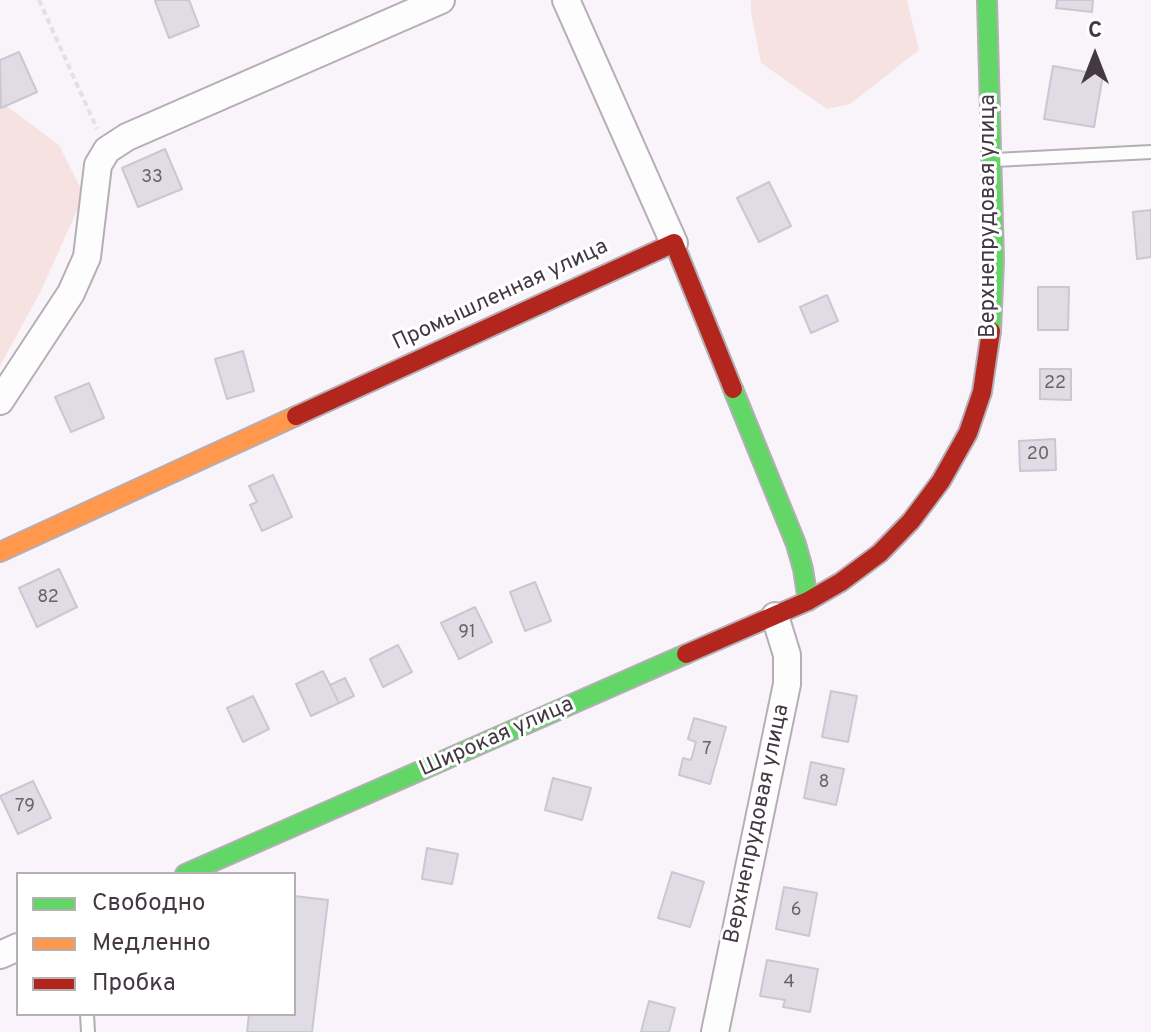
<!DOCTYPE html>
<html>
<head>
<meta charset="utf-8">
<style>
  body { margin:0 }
  #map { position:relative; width:1151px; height:1032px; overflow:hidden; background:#f9f4f9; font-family:Overpass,sans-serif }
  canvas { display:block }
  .legend { position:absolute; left:16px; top:872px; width:280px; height:144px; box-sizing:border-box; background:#fff; border:2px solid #b4b0b4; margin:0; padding:10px 14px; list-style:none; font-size:24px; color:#443943 }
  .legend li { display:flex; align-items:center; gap:16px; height:40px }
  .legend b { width:40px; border:2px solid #b4b0b4 }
  .north { position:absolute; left:1055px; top:16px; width:80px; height:80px; -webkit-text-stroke:6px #fff; paint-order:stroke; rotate:0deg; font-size:22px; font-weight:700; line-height:32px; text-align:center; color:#443943 }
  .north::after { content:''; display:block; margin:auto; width:28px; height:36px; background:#443943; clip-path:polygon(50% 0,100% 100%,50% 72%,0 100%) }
</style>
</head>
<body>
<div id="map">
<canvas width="1151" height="1032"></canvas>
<ul class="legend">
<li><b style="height:10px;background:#63d668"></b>Свободно</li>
<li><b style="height:10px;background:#ff974d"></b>Медленно</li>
<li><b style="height:10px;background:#b3261e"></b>Пробка</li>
</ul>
<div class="north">С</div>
</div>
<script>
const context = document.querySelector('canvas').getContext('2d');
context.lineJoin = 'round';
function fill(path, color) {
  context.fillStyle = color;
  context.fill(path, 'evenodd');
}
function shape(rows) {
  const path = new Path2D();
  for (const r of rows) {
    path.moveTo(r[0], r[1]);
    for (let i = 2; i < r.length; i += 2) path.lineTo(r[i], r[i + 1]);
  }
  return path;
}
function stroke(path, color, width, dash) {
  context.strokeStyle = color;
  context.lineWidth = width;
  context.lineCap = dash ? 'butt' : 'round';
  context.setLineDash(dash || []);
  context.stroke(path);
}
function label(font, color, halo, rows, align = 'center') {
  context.font = font + ' Overpass,sans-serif';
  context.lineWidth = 6;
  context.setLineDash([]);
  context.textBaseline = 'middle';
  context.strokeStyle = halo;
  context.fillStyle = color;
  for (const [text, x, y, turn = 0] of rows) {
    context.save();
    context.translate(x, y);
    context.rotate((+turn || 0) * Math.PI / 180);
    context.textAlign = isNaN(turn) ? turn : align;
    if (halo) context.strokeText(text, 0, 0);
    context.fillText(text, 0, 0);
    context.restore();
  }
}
fill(shape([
  [751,0,907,0,919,50,850,104,827,109,761,63,751,12],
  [0,101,59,145,84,195,40,293,0,366]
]), '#f7e2e2');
const building = shape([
  [158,0,189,0,199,26,169,38,155,1,158,0],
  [1057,0,1093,0,1092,12,1056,8,1057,0],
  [19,52,37,92,1,108,0,60,19,52],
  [1053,66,1103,75,1094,127,1044,119,1053,66],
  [165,149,182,189,138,207,122,168,165,149],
  [769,182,791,226,759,242,737,198,769,182],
  [1151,210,1151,257,1137,259,1133,212,1151,210],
  [1038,287,1069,287,1068,330,1038,330,1038,287],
  [827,295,838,321,811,333,800,307,827,295],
  [243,351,254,391,227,399,215,359,243,351],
  [1040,369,1071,369,1071,400,1040,399,1040,369],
  [89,383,104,418,71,432,55,397,89,383],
  [1055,439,1056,470,1020,471,1019,441,1055,439],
  [273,475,292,517,262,531,250,505,257,502,249,486,273,475],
  [59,569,77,607,37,627,19,588,59,569],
  [535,582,551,621,525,631,510,592,535,582],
  [475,607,492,642,459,659,441,623,475,607],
  [398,645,412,672,383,687,370,659,398,645],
  [323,671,339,703,311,716,296,684,323,671],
  [345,678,354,696,339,703,330,685,345,678],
  [831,691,857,696,848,742,822,737,831,691],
  [253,696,269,729,243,742,227,708,253,696],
  [694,718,726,727,710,784,679,775,683,758,691,760,696,742,688,739,694,718],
  [811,762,844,769,836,805,804,798,811,762],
  [553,778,591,788,582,820,545,810,553,778],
  [33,781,51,818,18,834,0,796,33,781],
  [427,848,458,854,452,884,422,879,427,848],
  [672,872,704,882,690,927,658,918,672,872],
  [784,887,817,893,809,936,776,929,784,887],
  [294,896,328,900,312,1032,247,1032,249,1014,294,1014,294,896],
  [767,960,818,969,810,1012,783,1007,785,1000,760,996,767,960],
  [649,1001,675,1008,669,1032,641,1032,649,1001]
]);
fill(building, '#e0dce5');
stroke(building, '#cbc7d0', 2);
const lane = shape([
  [995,160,1151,152],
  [87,1014,88,1032]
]);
const street = shape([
  [566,0,674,243],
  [0,401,71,293,87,257,98,165,107,150,127,137,441,0],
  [0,955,18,947],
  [715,1032,787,684,787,655,775,616]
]);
const fast = shape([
  [987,0,994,261,991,331],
  [733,389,796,544,803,569,808,601],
  [185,874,686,654]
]);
const slow = shape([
  [0,552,296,416]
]);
const jam = shape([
  [296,416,674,243,733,389],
  [686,654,808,601,841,582,880,553,911,521,941,481,968,433,982,392,991,331]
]);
stroke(lane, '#b5aeb5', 16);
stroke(street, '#b5aeb5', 30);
stroke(fast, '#b5aeb5', 22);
stroke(slow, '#b5aeb5', 22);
stroke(jam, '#b5aeb5', 22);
stroke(shape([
  [39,0,97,129]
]), '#e3e0e3', 4, [6, 4]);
stroke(lane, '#fefdfe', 12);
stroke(street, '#fefdfe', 26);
stroke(fast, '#63d668', 18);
stroke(slow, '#ff974d', 18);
stroke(jam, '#b3261e', 18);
label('18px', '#6c626c', null, [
  ["33",152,178],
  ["22",1055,384],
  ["20",1038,455],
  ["82",48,598],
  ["91",467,633],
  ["7",707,750],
  ["8",824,783],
  ["79",25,807],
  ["6",796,911],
  ["4",789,983]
]);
label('22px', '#443943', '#fff', [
  ["Верхнепрудовая улица",990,216,-90],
  ["Промышленная улица",501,296,-25],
  ["Широкая улица",497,738,-24],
  ["Верхнепрудовая улица",758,824,-78]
]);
</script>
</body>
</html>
